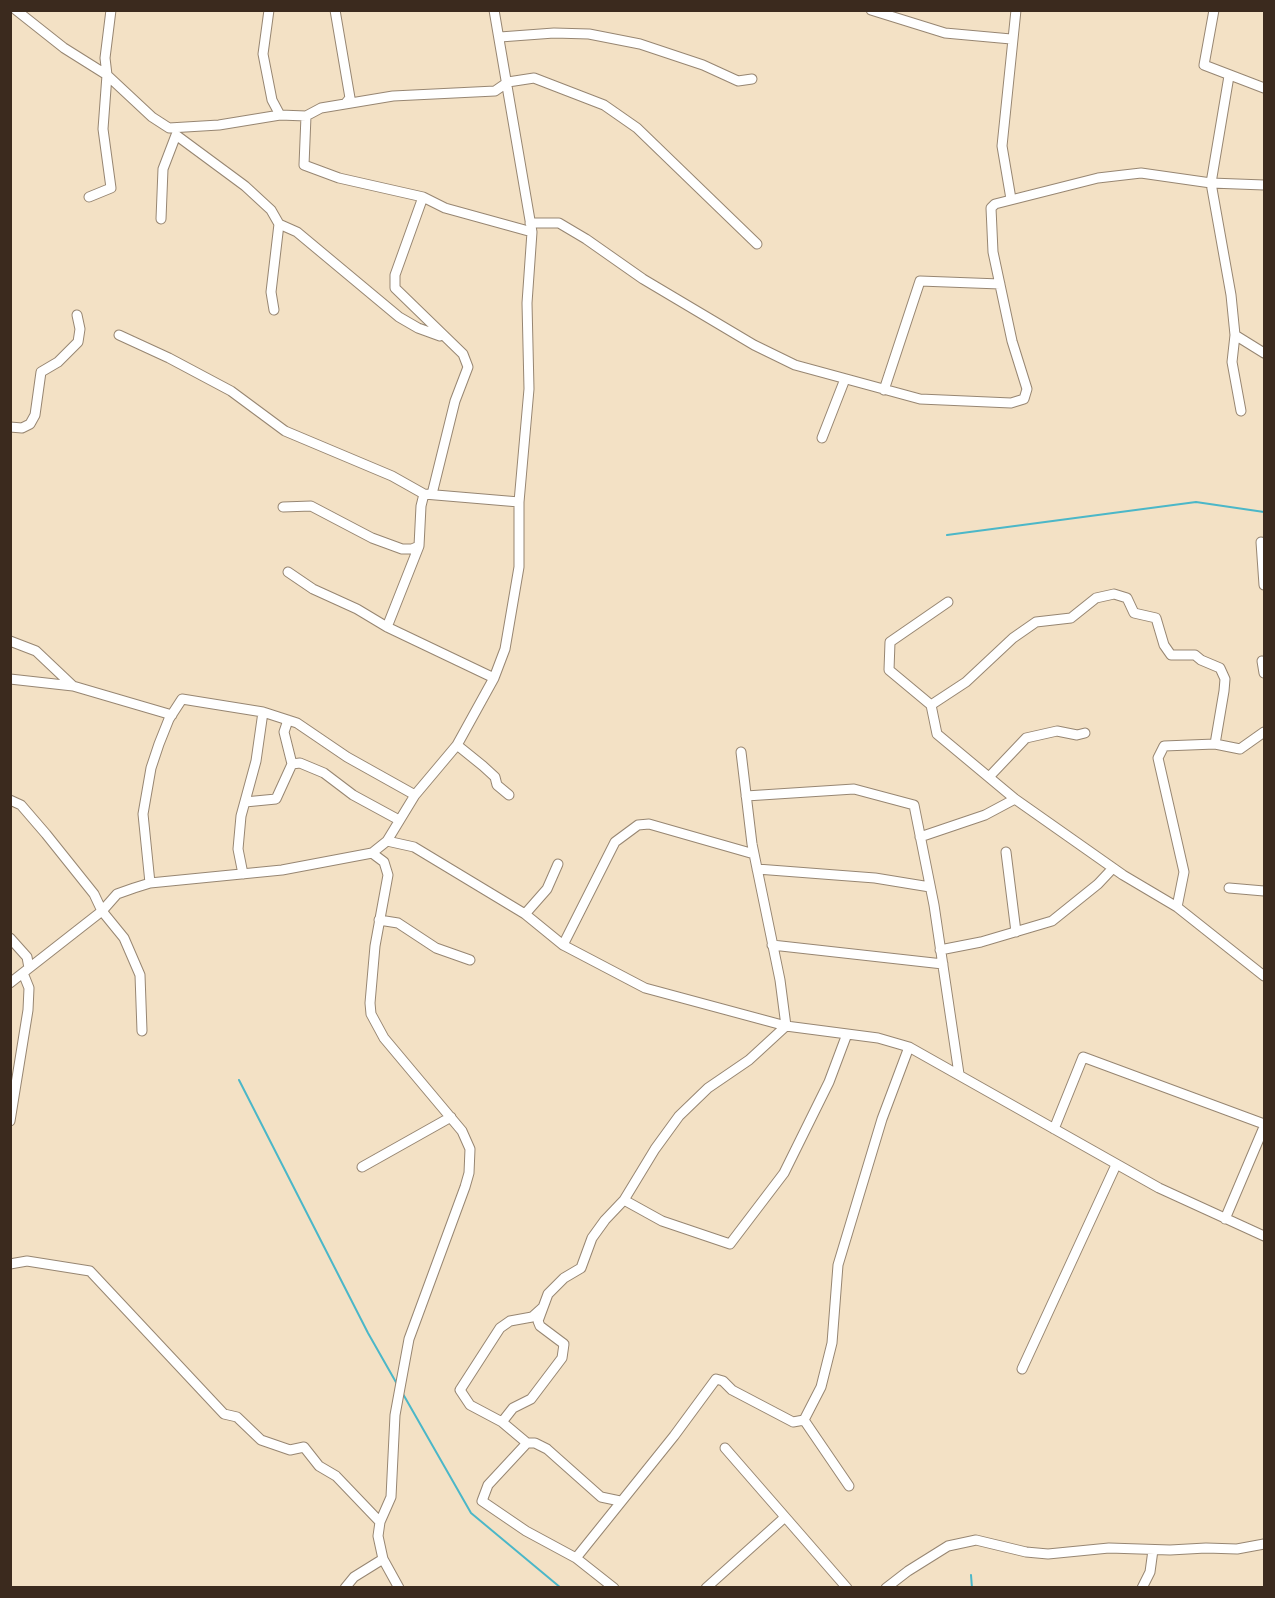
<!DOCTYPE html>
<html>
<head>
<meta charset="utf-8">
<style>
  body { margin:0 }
  #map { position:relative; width:1275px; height:1598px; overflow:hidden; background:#f3e1c5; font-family:"EB Garamond",serif }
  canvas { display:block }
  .frame { position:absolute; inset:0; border:12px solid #3b2a1e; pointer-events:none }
</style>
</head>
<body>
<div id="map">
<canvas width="1275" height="1598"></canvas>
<div class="frame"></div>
</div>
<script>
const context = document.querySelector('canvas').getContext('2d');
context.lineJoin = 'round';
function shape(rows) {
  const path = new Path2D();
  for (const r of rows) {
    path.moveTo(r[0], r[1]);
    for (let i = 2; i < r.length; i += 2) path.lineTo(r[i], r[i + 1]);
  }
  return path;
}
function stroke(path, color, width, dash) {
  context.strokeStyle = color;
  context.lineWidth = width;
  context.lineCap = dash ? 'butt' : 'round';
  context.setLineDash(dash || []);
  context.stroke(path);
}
stroke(shape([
  [947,535,1196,502,1264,512],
  [239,1080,368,1333,397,1384],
  [403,1394,471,1513,561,1588],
  [971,1575,972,1588]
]), '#4bb7c8', 2);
const street = shape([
  [16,10,64,48,107,75,105,58,111,10],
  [269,10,263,54,272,100,280,115],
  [335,10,350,98,345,104],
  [871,10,945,33,1011,39],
  [1214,10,1204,65,1264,88],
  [500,37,554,33,589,34,640,44,703,65,738,81,752,79],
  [1229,76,1211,183,1231,295,1235,335,1232,362,1241,411],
  [306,116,304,165,339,178,423,197,395,275,395,288,463,354,468,367,455,401,432,494],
  [89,197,111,188,103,129,107,75,152,117,169,128,219,125,280,115,306,116,321,108,393,96,495,91,508,82,534,78,604,105,637,128,757,244],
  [423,197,445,208,532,232],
  [1011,199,1002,146,1016,10],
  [161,219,163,169,176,135,245,186,271,210,279,224,271,292,274,310],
  [530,223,559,223,586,239,643,279,754,345,795,365,920,399,1011,403,1024,399,1027,389,1012,341,993,252,991,208,995,204,1098,178,1141,173,1211,183,1264,185],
  [279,224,297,232,399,317,418,328,440,336],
  [119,335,169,358,231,391,285,431,392,476,424,494],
  [1235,335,1264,353],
  [884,390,920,281,1000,284],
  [10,427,22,428,30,424,35,415,41,372,58,362,78,342,80,329,77,315],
  [822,438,845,379],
  [283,507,311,506,372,538,402,549,412,549,419,546,421,506,424,494,519,502],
  [1261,542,1264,585],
  [288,572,313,589,357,609,387,627,494,678],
  [948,602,890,642,889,670,931,705,937,734,1015,799,1123,875,1177,907,1264,976],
  [387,627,419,546],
  [10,641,36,651,73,686],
  [1262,661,1264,673],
  [10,679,73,686,172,715],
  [931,705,966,682,1013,638,1036,622,1071,618,1096,598,1114,594,1127,598,1134,613,1156,618,1164,645,1171,655,1195,655,1201,660,1220,668,1225,679,1224,691,1215,744],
  [288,720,284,732,292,764],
  [457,745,483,766,495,777,497,785,509,795],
  [989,777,1026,738,1057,731,1077,735,1085,733],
  [746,796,854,789,914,805,934,905,959,1074],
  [10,800,21,805,46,834,94,894,102,911,124,938,140,975,142,1031],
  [245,802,276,799,292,764,300,763,324,773,353,795,399,820],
  [920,837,985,815,1015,799],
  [387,841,414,847,525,914,563,945,645,988,786,1026,878,1038,909,1047,1159,1188,1264,1236],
  [1006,852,1016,932],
  [372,853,384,862,388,875,375,946,370,1003,371,1014,384,1038,462,1131,470,1149,469,1173,465,1187,409,1339,395,1415,391,1497,380,1522,378,1536,383,1559,399,1588],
  [757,869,875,878,930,887],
  [243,874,238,849,241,816,256,761,263,712],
  [150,883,143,814,151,768,159,744,169,719,182,699,263,712,297,723,347,757,415,795],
  [1229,888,1264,891],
  [1177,907,1184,872,1158,758,1164,746,1215,744,1240,749,1264,732],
  [525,914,547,889,558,864],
  [379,920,398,923,436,948,470,960],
  [10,938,27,957,29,968],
  [563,945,615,842,638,825,649,824,754,854],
  [772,945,943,964],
  [940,950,981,942,1052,921,1098,884,1113,868],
  [10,983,102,911,117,894,134,888,150,883,282,870,372,853,387,841,415,795,457,745,494,678,505,649,519,567,519,502,529,389,527,303,532,232,494,10],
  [10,1121,28,1010,29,988,23,973],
  [1054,1129,1083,1057,1264,1124],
  [362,1167,451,1117],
  [624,1200,662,1221,730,1244,784,1173,829,1082,847,1034],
  [1225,1219,1264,1127],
  [10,1264,27,1261,90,1271,224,1414,237,1417,261,1440,290,1450,304,1447,319,1466,336,1476,380,1522],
  [542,1308,532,1317,510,1321,500,1328,460,1390,470,1405,502,1422,527,1443,535,1443,547,1449,601,1497,620,1501],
  [1022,1369,1116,1165],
  [804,1420,849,1486],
  [502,1422,513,1408,531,1399,562,1358,564,1344,540,1326,538,1321,548,1294,564,1278,581,1268,592,1238,605,1220,624,1200,655,1149,679,1116,708,1088,749,1060,786,1026,780,980,752,844,741,752],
  [527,1443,488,1485,482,1501,526,1531,576,1558,614,1588],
  [725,1448,847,1588],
  [576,1558,674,1436,716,1379,723,1381,732,1390,793,1422,804,1420,821,1387,832,1343,838,1265,882,1119,909,1047],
  [345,1588,354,1577,383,1559],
  [706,1588,784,1518],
  [886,1588,908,1571,948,1546,976,1540,1026,1552,1048,1554,1109,1548,1170,1550,1206,1548,1237,1549,1264,1544],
  [1142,1588,1150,1572,1153,1550]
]);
stroke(street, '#978672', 11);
stroke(street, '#fff', 9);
</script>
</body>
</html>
